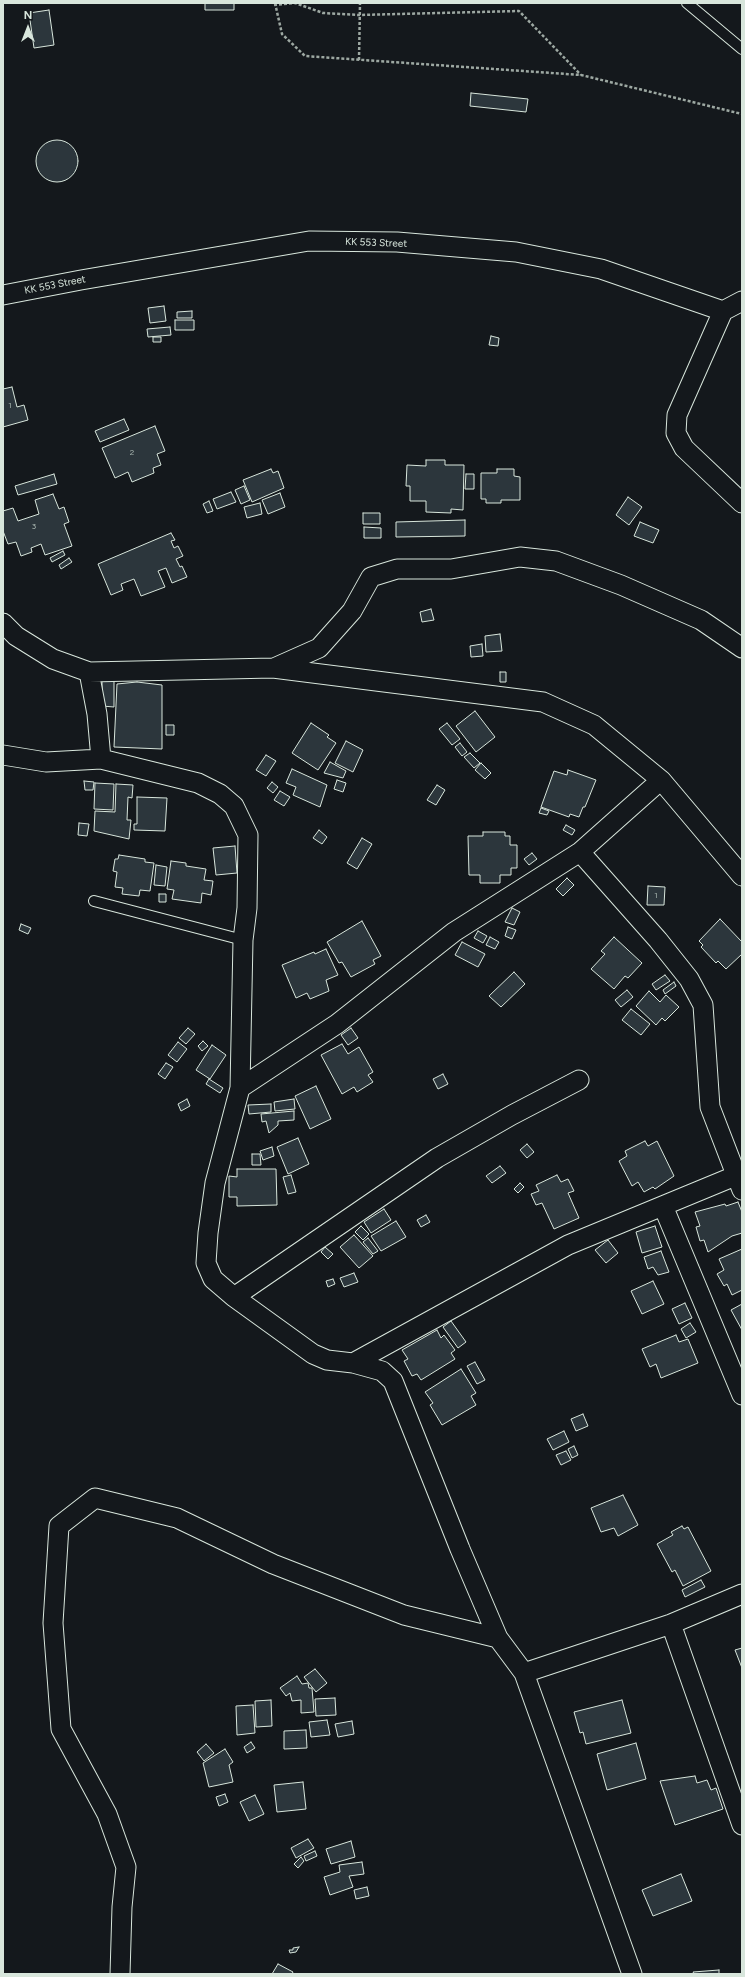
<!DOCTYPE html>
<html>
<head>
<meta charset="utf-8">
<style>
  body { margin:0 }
  #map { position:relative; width:745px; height:1977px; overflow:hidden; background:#14181c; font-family:Figtree,sans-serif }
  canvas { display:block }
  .frame { position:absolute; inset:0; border:4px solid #d8e6dc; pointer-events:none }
  .north { position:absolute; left:8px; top:8px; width:40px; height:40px; -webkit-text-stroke:3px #14181c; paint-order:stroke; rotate:0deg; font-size:11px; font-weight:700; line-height:16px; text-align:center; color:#d8e6dc }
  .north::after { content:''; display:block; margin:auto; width:14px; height:18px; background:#d8e6dc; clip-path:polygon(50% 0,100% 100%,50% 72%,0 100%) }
</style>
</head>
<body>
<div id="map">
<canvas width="745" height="1977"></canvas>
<div class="frame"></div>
<div class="north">N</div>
</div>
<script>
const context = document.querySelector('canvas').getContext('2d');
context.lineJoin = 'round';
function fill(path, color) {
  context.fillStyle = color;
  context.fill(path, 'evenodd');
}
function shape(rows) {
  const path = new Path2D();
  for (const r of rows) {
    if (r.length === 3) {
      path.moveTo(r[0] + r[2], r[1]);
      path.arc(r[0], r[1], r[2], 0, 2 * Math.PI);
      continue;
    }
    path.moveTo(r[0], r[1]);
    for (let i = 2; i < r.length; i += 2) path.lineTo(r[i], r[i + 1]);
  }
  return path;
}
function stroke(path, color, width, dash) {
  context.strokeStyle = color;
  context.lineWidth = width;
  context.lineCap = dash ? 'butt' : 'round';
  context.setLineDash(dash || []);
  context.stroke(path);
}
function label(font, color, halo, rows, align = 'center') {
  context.font = font + ' Figtree,sans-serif';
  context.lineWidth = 3;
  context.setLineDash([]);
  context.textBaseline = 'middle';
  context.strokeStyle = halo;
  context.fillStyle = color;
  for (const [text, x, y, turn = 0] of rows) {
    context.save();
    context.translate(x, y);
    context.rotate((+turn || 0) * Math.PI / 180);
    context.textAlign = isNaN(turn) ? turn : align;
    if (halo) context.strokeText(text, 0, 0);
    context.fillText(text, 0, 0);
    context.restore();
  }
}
const building = shape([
  [205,3,234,3,234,10,205,10,205,3],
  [49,10,54,45,34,48,29,13,49,10],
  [471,93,528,99,526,112,470,106,471,93],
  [57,161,21],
  [164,306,166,321,150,323,148,308,164,306],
  [192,311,192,318,177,318,177,312,192,311],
  [175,320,194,320,194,330,175,330,175,320],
  [170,327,171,335,148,337,147,329,170,327],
  [491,336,499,338,498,346,489,345,491,336],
  [153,337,161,337,161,342,153,342,153,337],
  [12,387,17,407,24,405,28,420,3,427,3,389,12,387],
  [124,419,129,430,100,442,95,431,124,419],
  [155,426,165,451,157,454,161,465,153,468,154,473,132,482,128,472,115,478,102,448,155,426],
  [426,460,445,460,445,465,464,465,463,510,451,509,451,513,426,512,426,501,410,501,410,486,406,486,407,465,426,466,426,460],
  [271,469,273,473,278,471,284,488,252,502,243,480,271,469],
  [497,469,514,469,514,476,520,477,520,500,501,500,501,503,486,503,486,499,481,499,481,473,497,473,497,469],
  [54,474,57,484,18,495,15,486,54,474],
  [466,474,474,474,474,489,465,489,466,474],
  [244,486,250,500,241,504,235,490,244,486],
  [231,492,236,502,217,509,213,499,231,492],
  [280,493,285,507,268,514,262,500,280,493],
  [53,494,59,509,64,507,69,522,64,524,72,546,45,555,41,544,31,548,32,552,21,556,16,542,8,544,3,531,3,511,13,508,18,521,39,514,35,500,53,494],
  [628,497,642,507,629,525,616,515,628,497],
  [209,501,213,511,207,513,203,504,209,501],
  [260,503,262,514,247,518,244,507,260,503],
  [363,513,380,513,380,524,363,524,363,513],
  [465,520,465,536,396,537,396,522,465,520],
  [640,522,659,530,653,543,634,536,640,522],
  [364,527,381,528,381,538,364,538,364,527],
  [171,533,175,540,171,541,174,548,178,546,183,556,176,559,180,567,182,566,187,577,172,583,166,568,158,571,165,587,141,596,134,579,121,584,123,590,111,595,98,564,171,533],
  [63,551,65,555,52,562,50,558,63,551],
  [69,558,72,562,61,569,59,565,69,558],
  [431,609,434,620,422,622,420,612,431,609],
  [500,634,502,651,486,652,485,636,500,634],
  [482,644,483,656,471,657,470,646,482,644],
  [500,672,506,672,506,682,500,682,500,672],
  [102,676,114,676,114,707,102,706,102,676],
  [137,682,162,685,162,749,114,747,117,684,137,682],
  [475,711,495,737,476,752,456,726,475,711],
  [311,723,329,735,327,737,336,743,318,770,292,753,311,723],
  [447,723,460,739,452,745,439,729,447,723],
  [166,725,174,725,174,735,166,735,166,725],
  [346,741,363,750,353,772,335,763,346,741],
  [460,743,467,752,462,756,455,747,460,743],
  [470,753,480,763,474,768,464,757,470,753],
  [266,755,276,761,266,776,256,770,266,755],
  [330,762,346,771,343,778,324,773,330,762],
  [481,763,491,773,485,779,475,770,481,763],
  [292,769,327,785,320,807,293,795,296,787,286,783,292,769],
  [568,770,596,780,585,807,583,807,579,817,570,814,569,817,541,807,554,771,567,775,568,770],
  [337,780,346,783,343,792,334,789,337,780],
  [84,781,94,782,93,790,85,790,84,781],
  [272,782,278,787,273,793,267,788,272,782],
  [95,783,114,784,113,810,94,809,95,783],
  [116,784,133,785,132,798,128,797,127,820,131,820,129,839,94,831,95,811,115,812,116,784],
  [437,785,445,790,436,805,427,800,437,785],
  [280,791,290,797,284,806,274,800,280,791],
  [137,797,167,798,165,831,134,830,134,824,137,824,137,797],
  [541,808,549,811,547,815,539,813,541,808],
  [79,823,89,824,87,836,78,835,79,823],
  [566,825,575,830,572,835,563,830,566,825],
  [319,830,327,837,322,844,313,838,319,830],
  [483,832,505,832,505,836,510,836,510,845,517,845,517,868,511,868,511,875,500,875,500,883,480,883,480,875,469,875,468,836,483,836,483,832],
  [362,838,372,844,357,869,347,863,362,838],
  [235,846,237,873,216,875,213,848,235,846],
  [532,853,537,859,529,865,524,859,532,853],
  [119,855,145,859,145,862,154,863,150,891,140,890,139,896,122,894,123,888,115,887,117,872,113,871,115,859,118,859,119,855],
  [171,861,186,863,186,866,206,869,204,880,213,881,211,895,202,893,201,903,172,899,174,890,167,889,171,861],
  [156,865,167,867,165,886,154,885,156,865],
  [567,878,574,885,563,896,556,889,567,878],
  [648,886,665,887,664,905,647,905,648,886],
  [159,894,166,894,166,902,159,902,159,894],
  [512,908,520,912,514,925,505,922,512,908],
  [720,919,742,942,742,954,726,969,718,961,716,963,701,947,703,945,699,941,720,919],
  [362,921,381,956,373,960,375,964,351,977,342,962,339,963,327,942,362,921],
  [21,924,31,928,28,934,19,930,21,924],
  [508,927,516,930,512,939,505,936,508,927],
  [478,931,487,936,483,943,474,938,478,931],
  [490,937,499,942,495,949,486,945,490,937],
  [614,937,642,963,628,978,625,976,614,989,591,969,605,954,601,951,614,937],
  [462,942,485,954,478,967,455,955,462,942],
  [326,949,338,975,326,980,329,991,310,999,307,993,296,998,282,965,314,952,315,954,326,949],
  [514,972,525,984,501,1007,489,996,514,972],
  [665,975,670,981,656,990,652,984,665,975],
  [674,982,676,986,665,994,663,990,674,982],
  [627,990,633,997,621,1007,615,1000,627,990],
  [649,991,660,1002,666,995,679,1007,665,1021,662,1018,656,1025,636,1006,649,991],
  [631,1009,650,1024,641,1035,622,1020,631,1009],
  [188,1028,195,1034,186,1044,179,1038,188,1028],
  [351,1028,358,1038,348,1045,341,1035,351,1028],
  [203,1041,208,1046,202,1051,198,1046,203,1041],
  [178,1042,187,1049,177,1062,168,1055,178,1042],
  [342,1044,348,1054,359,1047,373,1072,368,1075,373,1082,357,1092,354,1087,342,1094,321,1055,342,1044],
  [212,1045,226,1055,210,1079,196,1070,212,1045],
  [166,1063,173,1067,165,1079,158,1074,166,1063],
  [443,1074,448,1084,438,1089,433,1079,443,1074],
  [209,1079,223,1088,220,1093,206,1084,209,1079],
  [316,1086,331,1119,310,1129,295,1096,316,1086],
  [187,1099,190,1106,181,1111,178,1104,187,1099],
  [294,1099,295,1109,275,1111,274,1102,294,1099],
  [271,1104,271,1112,249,1114,248,1105,271,1104],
  [294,1111,294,1120,278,1121,278,1125,269,1133,266,1121,262,1122,261,1114,294,1111],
  [298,1138,309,1164,288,1174,277,1147,298,1138],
  [645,1141,648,1146,657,1141,674,1176,655,1189,653,1187,644,1192,638,1182,632,1186,619,1161,627,1156,625,1151,645,1141],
  [527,1144,534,1152,527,1158,520,1150,527,1144],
  [272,1147,274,1156,263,1160,260,1151,272,1147],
  [252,1154,260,1154,261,1165,252,1165,252,1154],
  [500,1166,506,1173,492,1183,486,1176,500,1166],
  [237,1169,276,1169,277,1205,237,1206,237,1197,229,1197,229,1176,237,1177,237,1169],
  [291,1175,296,1192,288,1194,283,1177,291,1175],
  [557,1175,561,1182,568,1179,574,1191,568,1193,579,1218,554,1229,542,1203,536,1205,531,1194,539,1191,536,1185,557,1175],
  [520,1183,524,1187,518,1193,514,1189,520,1183],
  [738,1202,742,1212,742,1233,732,1236,708,1252,704,1240,700,1241,696,1227,700,1226,695,1212,725,1204,726,1206,738,1202],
  [384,1209,391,1220,371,1233,364,1222,384,1209],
  [426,1215,430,1222,421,1227,417,1220,426,1215],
  [396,1221,406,1237,381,1251,371,1236,396,1221],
  [361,1226,369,1234,363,1240,355,1232,361,1226],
  [655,1226,662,1247,642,1253,636,1232,655,1226],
  [354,1235,373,1256,359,1268,340,1247,354,1235],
  [368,1238,378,1251,373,1254,363,1242,368,1238],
  [608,1240,618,1253,606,1263,595,1250,608,1240],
  [325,1247,333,1254,328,1259,321,1252,325,1247],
  [742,1249,742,1290,732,1295,727,1284,724,1286,717,1274,724,1270,719,1259,742,1249],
  [661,1251,669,1272,658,1275,653,1267,648,1269,644,1257,661,1251],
  [354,1273,358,1282,344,1287,340,1278,354,1273],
  [333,1279,335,1284,328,1287,326,1281,333,1279],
  [653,1281,664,1304,642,1314,631,1291,653,1281],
  [685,1303,692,1318,679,1324,672,1309,685,1303],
  [742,1304,742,1330,731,1310,742,1304],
  [451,1321,466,1342,458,1348,443,1327,451,1321],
  [690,1323,696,1332,686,1338,681,1329,690,1323],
  [437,1330,441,1338,444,1335,455,1350,451,1353,455,1359,421,1380,417,1374,412,1376,404,1361,408,1359,402,1350,437,1330],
  [676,1335,679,1342,688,1339,698,1363,661,1378,656,1364,650,1367,642,1349,676,1335],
  [475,1362,485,1380,477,1384,467,1366,475,1362],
  [461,1369,476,1393,471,1396,476,1405,442,1425,430,1405,433,1403,425,1392,461,1369],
  [583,1414,588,1426,576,1431,571,1419,583,1414],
  [564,1431,569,1442,553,1450,547,1439,564,1431],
  [574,1446,578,1455,572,1458,568,1449,574,1446],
  [566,1451,571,1460,561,1465,556,1455,566,1451],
  [623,1495,638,1525,618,1536,614,1528,601,1532,591,1508,623,1495],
  [682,1526,684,1529,688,1527,711,1571,683,1586,675,1570,672,1572,657,1544,673,1535,671,1532,682,1526],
  [701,1580,705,1587,685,1597,682,1590,701,1580],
  [742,1648,742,1668,735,1650,742,1648],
  [315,1669,327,1683,316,1692,304,1677,315,1669],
  [297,1676,302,1684,308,1683,309,1688,312,1688,314,1712,301,1713,301,1700,292,1701,290,1693,286,1696,280,1688,297,1676],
  [335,1698,336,1715,316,1716,315,1699,335,1698],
  [271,1700,272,1726,256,1727,255,1701,271,1700],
  [622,1700,631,1733,586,1744,583,1732,580,1733,574,1712,622,1700],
  [253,1705,255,1733,237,1735,236,1706,253,1705],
  [327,1720,330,1735,311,1737,309,1722,327,1720],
  [352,1721,354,1734,338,1737,335,1724,352,1721],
  [306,1730,307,1748,284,1749,284,1731,306,1730],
  [251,1742,255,1748,247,1753,244,1747,251,1742],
  [636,1743,646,1779,607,1790,597,1754,636,1743],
  [206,1744,214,1753,204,1761,197,1752,206,1744],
  [225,1749,233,1762,229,1765,233,1782,209,1787,203,1763,225,1749],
  [695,1776,697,1783,707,1780,711,1790,716,1788,723,1809,675,1825,660,1781,695,1776],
  [303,1782,306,1809,277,1812,274,1785,303,1782],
  [225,1794,228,1802,219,1806,216,1797,225,1794],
  [255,1795,264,1814,249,1821,240,1802,255,1795],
  [308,1839,314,1848,296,1858,291,1848,308,1839],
  [351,1841,355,1857,331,1864,326,1849,351,1841],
  [315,1851,317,1856,306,1861,304,1856,315,1851],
  [301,1857,304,1861,298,1868,294,1864,301,1857],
  [362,1862,364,1874,349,1876,353,1887,330,1895,324,1877,340,1872,339,1865,362,1862],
  [681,1874,692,1901,653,1916,642,1890,681,1874],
  [367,1887,369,1896,356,1899,354,1890,367,1887],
  [299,1947,296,1952,290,1953,289,1950,293,1950,293,1948,299,1947],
  [278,1964,293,1972,292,1974,272,1974,278,1964],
  [719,1970,719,1974,694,1974,693,1972,719,1970]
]);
fill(building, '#2c363c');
stroke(building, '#d8e6dc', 1);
const lane = shape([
  [687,3,742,49],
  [94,901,243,940]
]);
const street = shape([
  [3,295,81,280,309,241,397,242,516,252,601,269,723,311,742,301],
  [723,311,677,415,676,433,684,448,742,503],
  [3,623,16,636,53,659,89,672,273,668,543,702,594,725,661,780,742,876],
  [274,668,319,648,352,611,371,577,397,569,451,569,520,557,556,561,621,585,701,620,742,648],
  [89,672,97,714,101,759,198,783,220,794,234,806,248,835,247,908,243,940,240,1088,215,1183,208,1233,206,1263,213,1279,234,1297,313,1354,327,1360,353,1363,382,1371,393,1381,460,1549,498,1638,524,1673,632,1974],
  [3,755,46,762,101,759],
  [580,852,658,940,689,979,703,1005,710,1107,742,1190],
  [240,1088,337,1024,454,932,580,852,661,780],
  [663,1206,742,1395],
  [234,1297,437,1158,512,1115,579,1080],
  [353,1363,568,1245,735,1176],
  [671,1624,742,1825],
  [524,1673,671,1624,742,1594],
  [120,1974,122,1907,126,1867,107,1814,61,1729,53,1623,59,1526,95,1498,177,1518,273,1564,404,1615,498,1638]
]);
stroke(lane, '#d8e6dc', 12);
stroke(street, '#d8e6dc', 21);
stroke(shape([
  [275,3,282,34,305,56,581,75,742,114],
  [274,5,295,3,323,13,359,15,519,11,581,75],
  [359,60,360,3]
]), '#9da8a2', 2.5, [3, 2]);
stroke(lane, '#14181c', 10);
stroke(street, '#14181c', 19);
label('8px', '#adbab4', null, [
  ["1",10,406],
  ["2",132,453],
  ["3",34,527],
  ["1",656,896]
]);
label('10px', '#d8e6dc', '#14181c', [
  ["KK 553 Street",376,243,2],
  ["KK 553 Street",55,285,-11]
]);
</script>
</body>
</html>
